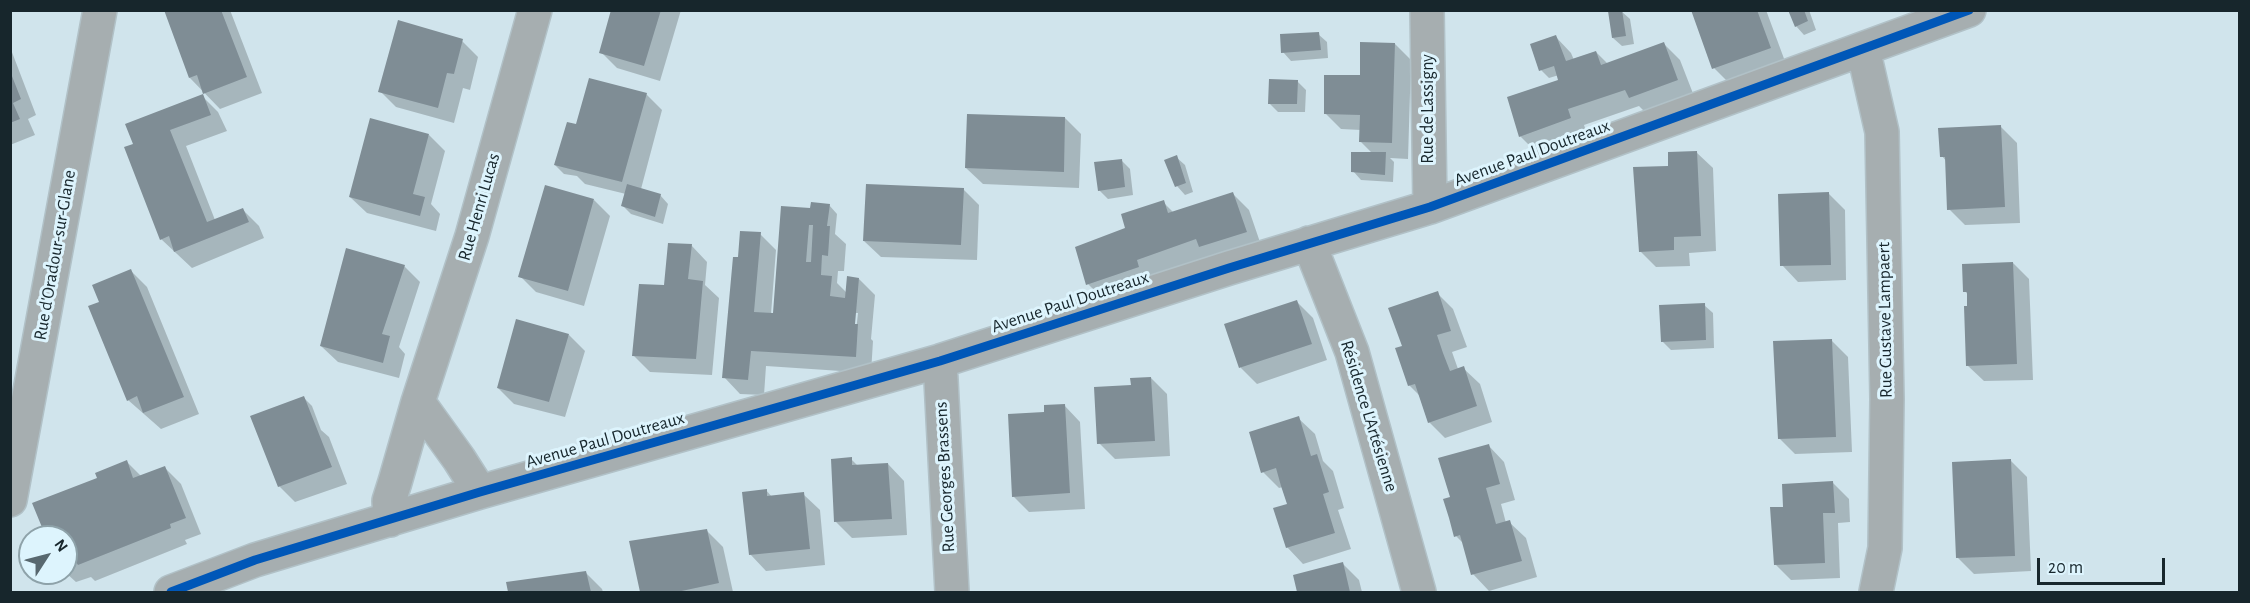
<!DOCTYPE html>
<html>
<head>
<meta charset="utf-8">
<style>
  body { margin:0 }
  #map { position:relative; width:2250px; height:603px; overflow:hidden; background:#d0e4ec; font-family:"Alegreya Sans",sans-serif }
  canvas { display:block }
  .frame { position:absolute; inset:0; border:12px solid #17262c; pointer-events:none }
  .north { position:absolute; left:18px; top:525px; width:60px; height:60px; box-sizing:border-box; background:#ddf4fd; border:2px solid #8ea2a9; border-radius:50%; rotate:54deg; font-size:16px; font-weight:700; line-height:24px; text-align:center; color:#17262c }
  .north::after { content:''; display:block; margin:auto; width:21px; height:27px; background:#58686f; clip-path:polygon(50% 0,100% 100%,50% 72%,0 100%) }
  .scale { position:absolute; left:2037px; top:558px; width:128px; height:27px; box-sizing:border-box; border:3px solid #17262c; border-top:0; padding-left:8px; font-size:18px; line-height:21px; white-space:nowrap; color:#17262c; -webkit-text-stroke:4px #ddf4fd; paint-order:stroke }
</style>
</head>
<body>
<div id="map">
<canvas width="2250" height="603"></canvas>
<div class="frame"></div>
<div class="north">N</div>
<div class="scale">20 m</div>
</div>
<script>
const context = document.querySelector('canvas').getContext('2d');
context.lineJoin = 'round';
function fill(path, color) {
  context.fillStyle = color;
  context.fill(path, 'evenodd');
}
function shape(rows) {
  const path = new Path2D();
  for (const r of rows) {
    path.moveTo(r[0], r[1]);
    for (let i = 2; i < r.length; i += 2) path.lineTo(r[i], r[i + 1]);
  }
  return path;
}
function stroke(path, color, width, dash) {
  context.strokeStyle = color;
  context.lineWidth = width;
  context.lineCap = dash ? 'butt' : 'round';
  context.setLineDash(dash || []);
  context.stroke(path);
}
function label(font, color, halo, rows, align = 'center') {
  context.font = font + ' "Alegreya Sans",sans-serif';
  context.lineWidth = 6;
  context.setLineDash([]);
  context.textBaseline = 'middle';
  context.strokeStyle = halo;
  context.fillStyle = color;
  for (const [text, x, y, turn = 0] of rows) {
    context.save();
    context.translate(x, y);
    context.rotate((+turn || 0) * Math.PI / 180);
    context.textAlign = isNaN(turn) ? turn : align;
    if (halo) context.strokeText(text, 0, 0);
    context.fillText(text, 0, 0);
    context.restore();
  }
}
fill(shape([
  [165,10,230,10,262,93,220,109,190,78],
  [613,10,681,10,660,81,617,68,601,52],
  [1693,10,1766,10,1786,64,1730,84,1714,68],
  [1790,10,1809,10,1816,30,1804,35,1796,26],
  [1621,11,1630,19,1634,44,1622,46,1613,38],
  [1318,34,1327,42,1328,58,1291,61,1283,52],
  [1555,36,1571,53,1574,60,1596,52,1608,64,1664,44,1680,60,1694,96,1646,113,1639,106,1584,125,1587,134,1536,152,1520,136,1560,81,1559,75,1549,78,1541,70],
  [462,41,478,57,470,90,463,88,454,123,396,107,380,91],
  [1395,44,1411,60,1408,159,1390,158,1394,162,1393,182,1361,180,1353,171,1373,154,1361,142,1361,130,1341,129,1325,113],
  [10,47,36,115,28,119,35,135,10,145],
  [1297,81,1306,90,1305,112,1278,112,1270,104],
  [646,94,662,110,641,189,660,195,668,204,663,224,631,214,623,206,626,194,585,184,577,176,564,174,555,165,577,127],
  [202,96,218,112,227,131,186,146,215,220,242,209,259,226,264,238,192,268,161,239,135,145],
  [1065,118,1081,134,1079,188,983,184,966,168],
  [2001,127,2017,143,2020,223,1965,225,1949,209,1947,162,1942,156],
  [429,135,445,151,431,204,440,214,436,231,367,213,350,197],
  [1696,152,1713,168,1716,251,1689,253,1690,266,1656,267,1640,251,1670,168],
  [1176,157,1185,165,1193,192,1185,195,1177,186],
  [1122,161,1130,169,1133,195,1108,199,1099,190],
  [963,189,979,205,977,260,881,257,864,241],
  [1233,194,1249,210,1262,248,1217,262,1210,256,1152,276,1104,300,1088,284,1163,202,1174,213],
  [1829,194,1845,210,1846,280,1798,282,1782,265],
  [594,200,610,216,584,306,536,292,520,276],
  [829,205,837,214,835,234,846,244,844,271,838,271,837,283,847,293,859,279,875,295,871,339,873,341,871,373,766,366,764,395,740,394,724,377,739,258,760,234,776,250,771,314,775,315,812,209],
  [854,313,858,313,856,331,853,331],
  [691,245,707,262,705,285,719,298,712,375,650,372,634,356,665,286],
  [2013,263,2029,279,2033,380,1984,381,1967,365,1968,295,1965,291],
  [404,266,420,282,399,347,405,354,399,378,338,362,321,346],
  [131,271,147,287,199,414,161,429,128,400,101,303],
  [1437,293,1453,309,1467,347,1452,352,1458,369,1463,368,1480,384,1492,422,1445,438,1429,422,1420,396,1409,385,1404,347],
  [1296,301,1313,318,1327,360,1257,384,1241,368,1226,325],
  [1704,305,1713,313,1714,348,1671,350,1662,341],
  [569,335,585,351,565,417,514,404,498,388],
  [1832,341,1848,357,1852,452,1795,454,1779,438],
  [1151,378,1167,394,1170,456,1115,459,1099,443],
  [304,398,312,406,321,430,329,437,347,484,295,502,279,486],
  [1064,405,1080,422,1085,509,1029,512,1013,496,1046,413],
  [1298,418,1315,434,1323,461,1333,471,1344,508,1338,510,1351,549,1303,564,1287,547,1289,505,1283,487,1279,488,1263,472],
  [1488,445,1504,462,1515,500,1501,504,1506,523,1509,522,1526,538,1537,577,1489,591,1473,574,1465,545,1456,536],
  [851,459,858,466,888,464,904,481,907,535,852,538,836,522],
  [2011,461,2027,477,2031,571,1974,574,1958,558],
  [127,462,142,477,165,468,181,484,201,534,185,540,187,544,95,581,91,577,76,582,66,573,66,537,48,537,99,479],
  [1833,483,1849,499,1850,522,1838,523,1840,578,1791,580,1775,564,1785,508],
  [766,490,772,497,803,494,820,510,825,565,766,571,750,554],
  [707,531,723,547,733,592,642,592,631,543],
  [1343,564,1359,580,1362,592,1299,592,1294,576],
  [586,573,602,589,603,592,509,592,507,584]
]), '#0003');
fill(shape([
  [164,10,221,10,247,77,203,94,197,75,189,78],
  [611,10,661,10,644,66,599,53],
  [1622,10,1626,36,1612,38,1608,11],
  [1691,10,1757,10,1771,48,1712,69],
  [1788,10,1804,10,1808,21,1795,27],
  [398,20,463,39,454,74,447,73,438,108,378,92],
  [1319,32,1321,50,1281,53,1280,34],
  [1556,35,1566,61,1596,51,1601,65,1664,42,1678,80,1629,98,1625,90,1568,109,1571,118,1519,137,1507,97,1558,80,1554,66,1539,71,1530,44],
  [1360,42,1395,43,1392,143,1359,142,1360,115,1324,114,1324,75,1360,75],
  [10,71,21,99,13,103,20,119,10,123],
  [589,78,647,93,622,182,554,165,567,122,576,124],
  [1269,79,1298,80,1297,104,1268,104],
  [203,94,211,115,170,130,207,222,243,208,249,222,174,252,169,236,160,240,124,147,133,144,125,124],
  [967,114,1065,117,1064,172,965,168],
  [370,118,429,134,413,194,425,197,420,216,349,197],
  [2001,125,2005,207,1947,210,1945,157,1940,157,1938,128],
  [1697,151,1701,236,1674,237,1674,250,1639,252,1633,167,1668,166,1668,152],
  [1351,152,1386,152,1385,175,1351,172],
  [1177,155,1186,183,1175,187,1164,160],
  [1122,159,1125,187,1098,191,1094,162],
  [627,184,661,194,655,217,621,206],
  [866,184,964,188,961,245,863,241],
  [545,185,594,199,568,291,518,277],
  [1233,192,1247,232,1199,247,1196,239,1137,260,1139,267,1086,285,1075,247,1125,228,1121,214,1164,200,1168,213],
  [1829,192,1831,265,1780,266,1778,194],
  [811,202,830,204,827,226,830,226,828,256,822,255,821,275,832,276,830,296,845,298,847,276,859,278,855,324,858,324,856,357,751,351,748,380,722,378,733,257,738,257,740,231,761,232,754,312,773,313,781,206,810,208],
  [809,225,813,225,811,262,806,262],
  [668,243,692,244,688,279,703,281,696,359,632,356,639,284,664,285],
  [346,248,405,265,382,334,390,336,383,363,320,346],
  [2013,262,2017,364,1966,366,1964,306,1967,306,1967,292,1963,292,1962,264],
  [131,269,184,397,143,413,137,396,127,401,88,306,99,302,92,285],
  [1438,291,1451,331,1437,335,1443,353,1450,371,1464,366,1477,406,1428,423,1415,384,1408,386,1395,348,1402,346,1388,308],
  [1297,300,1312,344,1239,368,1224,324],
  [1705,303,1706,340,1661,342,1659,305],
  [516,319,569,334,549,402,497,388],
  [1832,339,1836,437,1778,439,1773,341],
  [1151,377,1155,441,1097,444,1094,387,1131,385,1130,378],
  [304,396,332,467,278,487,250,416],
  [1065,404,1070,493,1012,497,1008,414,1044,412,1044,405],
  [1299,416,1311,456,1317,454,1329,492,1323,494,1335,533,1286,548,1273,508,1287,504,1281,486,1276,468,1261,473,1249,432],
  [1489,444,1500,484,1486,488,1496,524,1510,520,1522,561,1471,575,1460,535,1454,537,1449,518,1443,499,1450,497,1438,458],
  [852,457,852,465,888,463,892,519,834,522,831,459],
  [2011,459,2015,556,1956,558,1952,462],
  [127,460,133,478,165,466,186,518,170,524,171,528,78,565,75,561,66,564,66,537,46,537,32,503,97,478,95,473],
  [1833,481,1835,513,1823,513,1825,563,1774,565,1770,507,1783,507,1782,484],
  [767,489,767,496,804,492,810,549,749,555,742,492],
  [707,529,719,583,677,592,640,592,629,541],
  [1343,562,1350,592,1297,592,1293,575],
  [586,571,591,592,508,592,506,582]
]), '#7f8d95');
const minor = shape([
  [1427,10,1430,207],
  [1863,49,1882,132,1887,399,1885,548,1876,592],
  [1309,243,1352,352,1419,592],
  [940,361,952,592],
  [418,402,459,459,480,492],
  [10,500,100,10],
  [390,520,389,501,395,482,418,402,472,236,535,10],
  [171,592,255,560,480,492,940,361,1229,268,1430,207,1969,10]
]);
stroke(minor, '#b1c1c7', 36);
stroke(minor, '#a6aeb0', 33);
stroke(shape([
  [171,592,255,560,480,492,940,361,1229,268,1430,207,1969,10]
]), '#0057b8', 9);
label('18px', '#17262c', '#ddf4fd', [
  ["Rue de Lassigny",1428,109,-90],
  ["Avenue Paul Doutreaux",1532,153,-20],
  ["Rue Henri Lucas",479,207,-74],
  ["Rue d'Oradour-sur-Glane",55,255,-80],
  ["Avenue Paul Doutreaux",1070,302,-18],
  ["Rue Gustave Lampaert",1885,320,-91],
  ["Résidence L'Artésienne",1369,416,73],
  ["Avenue Paul Doutreaux",605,440,-16],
  ["Rue Georges Brassens",945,477,-93]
]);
</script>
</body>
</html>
